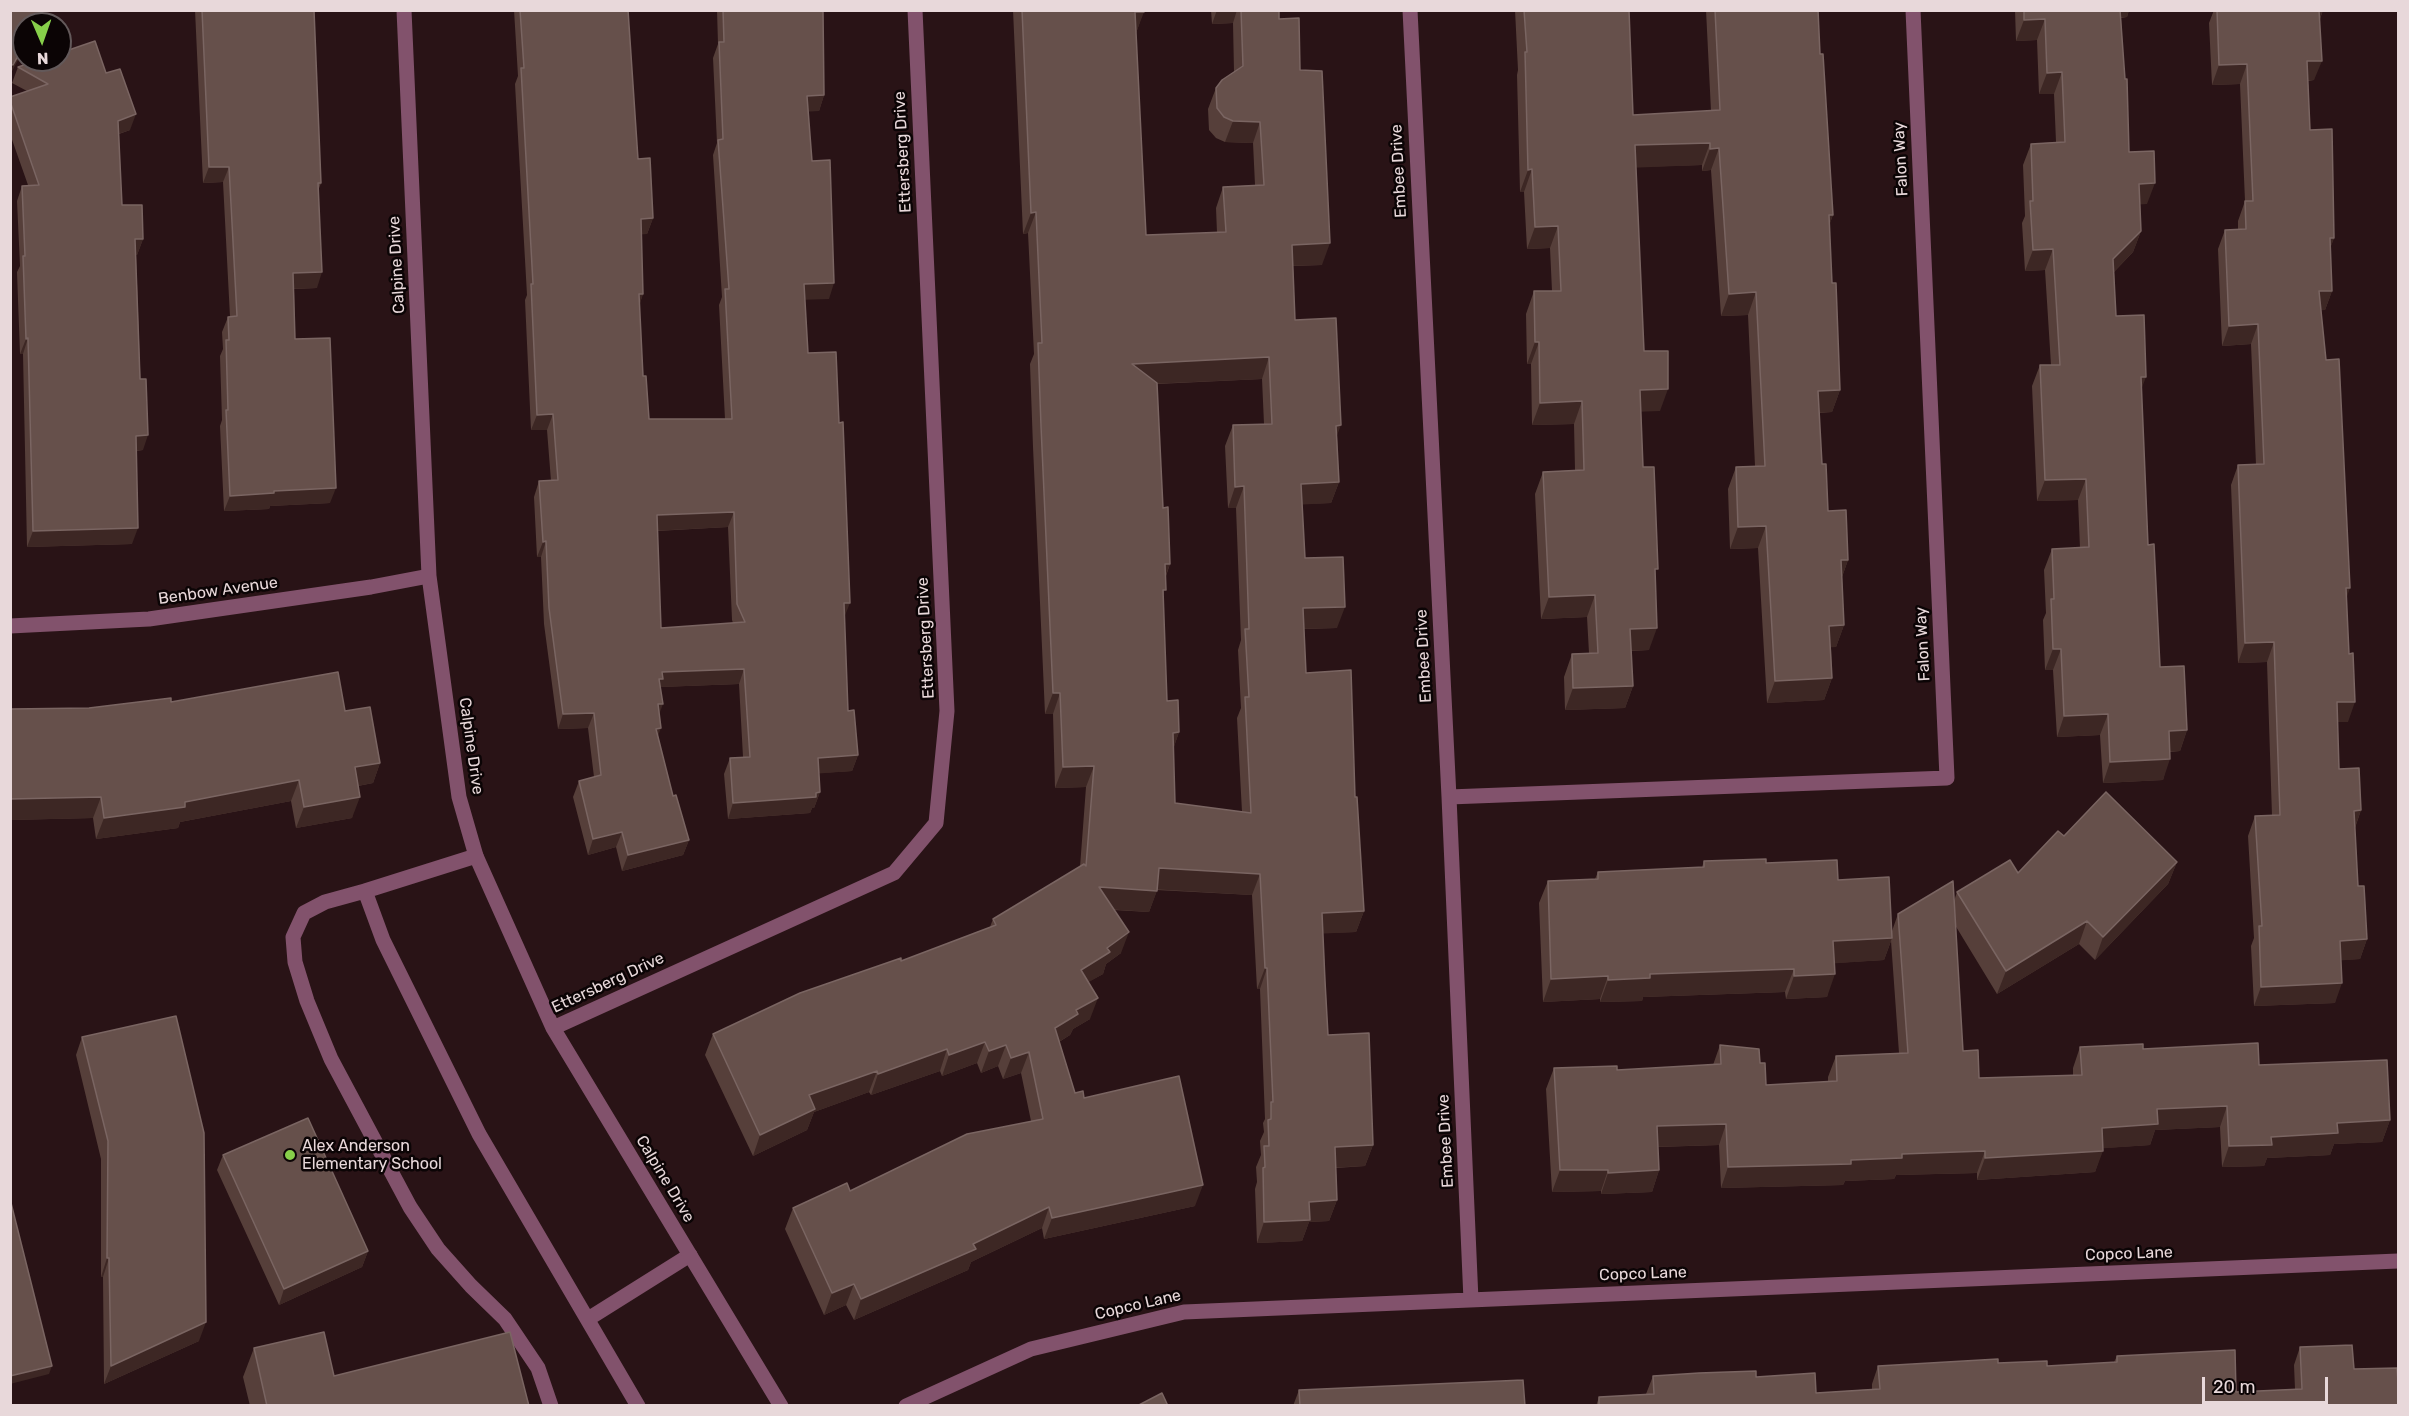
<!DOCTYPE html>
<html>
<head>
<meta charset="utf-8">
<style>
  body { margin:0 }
  #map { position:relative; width:2409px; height:1416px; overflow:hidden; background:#291316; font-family:Rubik,sans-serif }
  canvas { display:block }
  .frame { position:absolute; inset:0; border:12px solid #e8d8da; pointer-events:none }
  .north { position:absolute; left:12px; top:12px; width:60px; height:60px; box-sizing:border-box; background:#0b0405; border:2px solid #63595a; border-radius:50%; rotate:178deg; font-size:16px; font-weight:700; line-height:24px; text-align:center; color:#e8d8da }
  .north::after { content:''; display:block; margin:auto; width:21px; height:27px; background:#87cf4a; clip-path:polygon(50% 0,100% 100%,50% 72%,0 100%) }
  .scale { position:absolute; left:2202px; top:1377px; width:126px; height:27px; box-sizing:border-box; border:3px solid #e8d8da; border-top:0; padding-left:8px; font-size:18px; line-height:21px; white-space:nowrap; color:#e8d8da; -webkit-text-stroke:4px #0b0405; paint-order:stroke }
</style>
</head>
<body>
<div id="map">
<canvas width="2409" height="1416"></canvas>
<div class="frame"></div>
<div class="north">N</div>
<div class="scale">20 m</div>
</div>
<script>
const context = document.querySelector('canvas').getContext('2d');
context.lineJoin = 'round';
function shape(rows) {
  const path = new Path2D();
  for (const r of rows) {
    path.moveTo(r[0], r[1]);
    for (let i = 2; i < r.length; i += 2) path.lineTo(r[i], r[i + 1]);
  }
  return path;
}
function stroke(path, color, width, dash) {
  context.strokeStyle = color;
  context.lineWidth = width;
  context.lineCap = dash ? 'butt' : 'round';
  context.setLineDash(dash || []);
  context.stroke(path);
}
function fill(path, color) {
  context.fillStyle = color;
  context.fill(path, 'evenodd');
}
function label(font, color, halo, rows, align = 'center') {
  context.font = font + ' Rubik,sans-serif';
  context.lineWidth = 5;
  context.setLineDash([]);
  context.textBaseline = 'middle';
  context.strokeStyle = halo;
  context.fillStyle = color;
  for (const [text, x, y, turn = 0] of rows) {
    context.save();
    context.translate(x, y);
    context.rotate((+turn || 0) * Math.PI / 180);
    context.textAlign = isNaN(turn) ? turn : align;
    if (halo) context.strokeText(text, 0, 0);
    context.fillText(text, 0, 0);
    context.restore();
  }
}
stroke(shape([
  [476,856,365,891,383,940,479,1134,638,1406],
  [365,891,325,902,304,913,293,937,295,962,307,1001,331,1059,410,1207,438,1249,471,1286,505,1319,538,1368,551,1406],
  [588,1319,690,1255]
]), '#82526c', 15);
stroke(shape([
  [404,10,429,576,459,797,476,856,553,1028,781,1406],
  [1410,10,1449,797,1471,1300],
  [10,626,149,619,371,587,429,576],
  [1449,797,1947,778,1913,10],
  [553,1028,894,873,936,823,947,711,915,10],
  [906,1406,1031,1349,1184,1312,2398,1261]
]), '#82526c', 15);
fill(shape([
  [195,10,314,10,321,183,318,191,317,288,294,289,295,339,330,503,270,506,269,509,224,511,220,426,222,420,220,356,223,349,222,332,228,317,230,317,223,182,203,183],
  [514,10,628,10,638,159,653,218,647,234,641,234,643,294,639,305,643,376,649,419,725,419,719,305,722,297,713,155,717,143,713,58,718,44,717,10,823,10,824,95,819,111,808,111,812,161,829,299,805,299,808,353,844,618,848,711,858,755,852,771,819,773,820,792,814,808,812,808,810,813,728,819,724,774,730,758,743,757,739,684,660,687,658,736,673,796,689,840,683,855,622,871,616,847,588,855,573,797,579,781,594,777,588,728,558,729,544,624,541,557,537,557,534,497,539,481,551,481,547,430,531,430,525,300,527,295,515,84,518,76],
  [728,527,732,620,733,623,661,628,657,531],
  [1013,10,1144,10,1136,33,1146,235,1217,233,1216,208,1223,187,1255,185,1253,143,1225,142,1216,138,1209,130,1208,109,1216,88,1234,72,1233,23,1212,24,1211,10,1279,10,1279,19,1300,70,1322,265,1293,266,1295,320,1337,436,1339,482,1331,503,1302,504,1305,558,1337,628,1304,629,1306,673,1355,797,1364,911,1356,932,1323,933,1328,1035,1373,1145,1365,1166,1336,1168,1337,1200,1329,1221,1309,1222,1302,1241,1257,1243,1255,1189,1257,1182,1256,1167,1261,1155,1260,1141,1264,1132,1263,1123,1265,1119,1260,989,1257,989,1252,895,1157,890,1149,912,1114,910,1121,953,1106,964,1103,974,1088,982,1090,1019,1073,1029,1070,1035,1059,1042,1075,1093,1084,1098,1195,1206,1044,1239,1042,1228,971,1262,968,1270,854,1320,846,1305,824,1315,785,1229,793,1208,850,1191,1031,1121,1021,1073,1003,1079,998,1066,981,1073,977,1063,942,1076,940,1071,871,1095,869,1092,814,1112,807,1130,753,1156,705,1055,713,1034,901,961,990,927,993,919,1080,867,1086,787,1055,788,1053,714,1045,714,1033,447,1030,364,1034,354,1028,233,1023,234],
  [1262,379,1264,424,1233,425,1225,446,1228,508,1236,508,1241,640,1238,650,1241,708,1237,718,1242,812,1175,803,1173,749,1179,732,1167,701,1163,597,1166,576,1170,564,1163,508,1157,384],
  [1515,10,1629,10,1633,115,1711,111,1706,10,1818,10,1820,54,1833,215,1829,225,1832,283,1840,390,1832,412,1819,413,1822,464,1828,511,1848,560,1842,577,1844,625,1836,647,1831,647,1832,678,1824,700,1767,703,1758,548,1730,549,1728,489,1736,467,1755,466,1748,315,1721,316,1711,170,1702,171,1702,165,1636,167,1644,351,1660,411,1641,411,1643,467,1655,576,1649,650,1631,651,1633,686,1625,708,1565,710,1564,677,1572,654,1589,653,1587,617,1541,619,1535,494,1543,472,1575,470,1574,424,1532,425,1531,364,1527,364,1526,314,1534,291,1552,291,1550,248,1527,249,1524,192,1520,192,1517,75,1518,70],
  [2015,10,2129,10,2127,17,2121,18,2129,152,2147,204,2140,204,2141,231,2133,252,2114,272,2116,316,2141,389,2148,545,2160,667,2187,730,2180,751,2170,752,2163,780,2103,783,2100,735,2057,737,2053,670,2045,670,2043,620,2046,613,2044,570,2052,549,2080,548,2078,500,2037,501,2032,386,2040,365,2051,365,2045,270,2025,271,2022,223,2025,216,2023,165,2031,144,2056,142,2054,94,2039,94,2037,40,2016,41],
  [2214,10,2323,10,2320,19,2314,80,2308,81,2310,130,2334,238,2330,248,2332,291,2325,310,2321,310,2347,598,2348,722,2337,722,2339,769,2361,810,2355,828,2358,886,2367,939,2360,959,2341,960,2335,1003,2254,1006,2251,946,2254,938,2248,836,2255,816,2272,816,2267,662,2238,663,2231,485,2238,465,2256,465,2251,344,2222,346,2218,249,2225,230,2238,229,2238,221,2245,201,2240,84,2212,85,2209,23],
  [18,67,106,73,130,130,119,134,122,205,143,239,137,255,136,255,143,450,136,451,132,544,27,547,23,354,20,354,17,272,20,266,17,201,22,186,28,185,10,134,10,97,27,91,12,83],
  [171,702,345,711,380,763,373,783,358,786,352,818,296,828,291,801,180,822,178,828,96,839,93,818,10,820,10,709,89,708],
  [2064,836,2177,862,2168,884,2095,960,2079,944,1997,994,1955,925,1963,1051,1979,1078,2073,1075,2073,1068,2080,1047,2143,1049,2259,1065,2390,1120,2382,1142,2334,1144,2330,1155,2267,1158,2264,1166,2222,1167,2220,1127,2155,1130,2150,1145,2103,1148,2095,1172,1977,1180,1977,1173,1896,1175,1894,1179,1845,1181,1843,1185,1721,1188,1719,1145,1658,1147,1659,1170,1652,1192,1601,1194,1601,1191,1552,1192,1546,1089,1554,1068,1617,1070,1713,1065,1720,1045,1760,1063,1766,1085,1828,1082,1828,1077,1836,1056,1899,1053,1891,941,1884,960,1834,963,1827,997,1786,999,1785,992,1643,997,1642,1001,1600,1002,1600,999,1543,1002,1539,903,1548,881,1595,879,1598,872,1702,867,1704,861,1766,863,1838,880,1892,931,1898,914,1954,901,1957,892,2018,873],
  [82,1037,199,1341,104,1384,103,1277,101,1277,101,1159,76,1055],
  [223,1155,368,1251,362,1267,279,1305,217,1170],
  [2300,1347,2354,1369,2398,1382,2398,1406,1596,1406,1599,1397,1646,1394,1653,1376,1756,1377,1816,1393,1872,1389,1872,1384,1878,1366,1998,1363,2047,1366,2114,1362,2117,1356,2236,1392,2295,1389,2294,1365],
  [254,1348,334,1376,529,1406,250,1406,243,1377],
  [1299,1390,1525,1406,1293,1406]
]), '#563f3a');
fill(shape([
  [42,10,45,10,37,24,35,24],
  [1217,10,1237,10,1233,23,1212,24],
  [2115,10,2129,10,2127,17,2112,18],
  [2319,10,2323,10,2316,29],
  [1135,12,1144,12,1136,33,1127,33],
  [2045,19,2037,40,2016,41,2024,20],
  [24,45,24,49,10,75,13,65],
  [2307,61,2322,61,2314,80,2300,81],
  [2247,64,2240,84,2212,85,2219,65],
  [2062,72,2054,94,2039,94,2047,73],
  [824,95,819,111,801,112,807,96],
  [136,114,130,130,112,136,118,121],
  [1233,121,1260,122,1253,143,1225,142],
  [1710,143,1702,165,1627,168,1635,145],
  [1719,148,1711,170,1702,171,1710,149],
  [209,167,229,167,223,182,203,183],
  [1532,169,1524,192,1520,192,1528,170],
  [2155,183,2147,204,2131,205,2139,184],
  [1036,212,1028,233,1023,234,1031,213],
  [1829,215,1833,215,1825,237],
  [653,218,647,234,635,235,641,219],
  [1558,226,1550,248,1527,249,1535,227],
  [2141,231,2133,252,2106,280,2113,259],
  [2330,238,2334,238,2327,258],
  [135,239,143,239,137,255,130,255],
  [1330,243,1322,265,1284,266,1292,245],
  [2053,249,2045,270,2025,271,2033,250],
  [322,272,317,288,287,289,293,273],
  [834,283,829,299,798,300,804,284],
  [2319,291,2332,291,2325,310,2312,311],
  [1756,292,1748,315,1721,316,1729,294],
  [639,294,643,294,638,310],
  [2258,324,2251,344,2222,346,2229,326],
  [28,338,23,354,20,354,26,339],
  [1535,342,1539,342,1531,364,1527,364],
  [1269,357,1262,379,1125,385,1132,364],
  [2141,377,2146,377,2138,398],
  [1668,389,1660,411,1632,412,1640,390],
  [1840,390,1832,412,1810,413,1818,391],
  [1582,401,1574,424,1532,425,1540,403],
  [553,414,547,430,531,430,537,415],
  [1341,425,1333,446,1336,426],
  [148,435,143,450,130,451,136,436],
  [2086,479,2078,500,2037,501,2045,480],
  [1339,482,1331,503,1294,505,1301,484],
  [1244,486,1236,508,1228,508,1235,487],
  [336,488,330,503,270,506,269,509,224,511,230,496,274,491],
  [734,512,728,527,651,531,657,515],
  [1766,526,1758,548,1730,549,1738,527],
  [138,528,132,544,27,547,33,531],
  [546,541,541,557,537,557,543,542],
  [1841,560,1848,560,1840,582],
  [1165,564,1170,564,1162,585],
  [2346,588,2350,588,2343,608],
  [1595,595,1587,617,1541,619,1549,597],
  [844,603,850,603,844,618],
  [1345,607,1337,628,1295,629,1303,608],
  [1844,625,1836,647,1821,648,1829,626],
  [1657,628,1649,650,1622,651,1630,629],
  [2274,642,2267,662,2238,663,2245,643],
  [2053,649,2061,649,2053,670,2045,670],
  [744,669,739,684,660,687,653,695,662,672],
  [1832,678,1824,700,1767,703,1775,681],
  [1633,686,1625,708,1565,710,1573,688],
  [1053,693,1060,693,1053,714,1045,714],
  [2337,702,2355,702,2348,722,2329,722],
  [658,704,663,704,657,720],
  [594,713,588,728,558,729,563,714],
  [2108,714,2100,735,2057,737,2064,716],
  [661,728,655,744,656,729],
  [2187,730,2180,751,2161,752,2169,731],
  [1179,732,1172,753,1173,733],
  [858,755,852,771,812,774,818,758],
  [2170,759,2163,780,2103,783,2110,762],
  [380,763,373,783,347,788,355,767],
  [1094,766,1086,787,1055,788,1063,767],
  [299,780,291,801,180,822,178,828,96,839,104,818],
  [820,792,814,808,812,808,810,813,728,819,733,803],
  [101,797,93,818,10,820,10,799],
  [360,797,352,818,296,828,304,807],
  [2361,810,2354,830,2354,811],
  [622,832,616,847,588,855,593,839],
  [689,840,683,855,622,871,628,855],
  [2177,862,2168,884,2095,960,2103,937],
  [1159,868,1260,874,1252,895,1151,889],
  [1099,887,1157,891,1149,912,1092,908],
  [1364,911,1356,932,1314,934,1322,913],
  [2087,921,2079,944,1997,994,2006,971],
  [1129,932,1121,953,1106,964,1103,974,1073,991,1081,970,1107,948],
  [1892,938,1884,960,1825,964,1833,941],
  [2367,939,2360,959,2333,961,2340,941],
  [1265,968,1267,968,1260,989,1257,989],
  [1794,969,1785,992,1643,997,1642,1001,1600,1002,1608,980,1650,974],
  [1835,974,1827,997,1786,999,1794,976],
  [1608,976,1600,999,1543,1002,1551,979],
  [2342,983,2335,1003,2254,1006,2261,987],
  [1098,998,1090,1019,1073,1029,1070,1035,1047,1049,1055,1028,1076,1010],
  [985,1042,977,1063,942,1076,949,1055],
  [1006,1045,998,1066,981,1073,989,1051],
  [947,1049,940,1071,871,1095,878,1074],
  [1029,1052,1021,1073,1003,1079,1011,1058],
  [877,1071,869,1092,814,1112,807,1130,753,1156,760,1135,809,1095],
  [2227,1106,2220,1127,2155,1130,2150,1145,2094,1149,2102,1128,2157,1109],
  [2390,1120,2382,1142,2334,1144,2330,1155,2267,1158,2264,1166,2222,1167,2229,1146,2337,1123],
  [1726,1124,1719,1145,1650,1147,1657,1126],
  [1373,1145,1365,1166,1327,1168,1335,1147],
  [1985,1151,1977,1173,1896,1175,1894,1179,1845,1181,1843,1185,1721,1188,1728,1167,1851,1160,1902,1154],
  [2103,1151,2095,1172,1977,1180,1985,1158],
  [1560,1170,1608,1170,1601,1191,1552,1192],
  [1659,1170,1652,1192,1601,1194,1608,1173],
  [1203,1185,1195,1206,1044,1239,1052,1218],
  [1337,1200,1329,1221,1309,1222,1302,1241,1257,1243,1264,1222,1309,1202],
  [1049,1207,1042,1228,971,1262,968,1270,854,1320,861,1299],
  [368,1251,362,1267,279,1305,284,1289],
  [107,1258,109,1258,103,1277,101,1277],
  [854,1284,846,1305,824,1315,832,1293],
  [206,1322,199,1341,104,1384,111,1366],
  [52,1366,49,1374,10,1384,10,1376]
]), '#3d2724');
const building = shape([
  [10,10,42,10,35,24,24,24,24,45,13,65,10,64,10,10],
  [202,10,314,10,321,183,318,183,322,272,293,273,295,339,330,338,336,488,274,491,274,493,230,496,226,410,228,410,226,340,229,340,228,317,237,316,229,167,209,167,202,10],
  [520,10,628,10,638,159,650,158,653,218,641,219,643,294,639,294,643,376,646,376,649,419,732,419,725,289,729,289,718,140,723,139,719,42,724,42,723,10,823,10,824,95,807,96,812,161,830,160,834,283,804,284,808,353,836,352,839,423,843,422,850,603,844,603,848,711,854,710,858,755,818,758,820,792,816,793,816,797,733,803,730,758,750,757,744,669,662,672,663,679,659,679,663,704,658,704,661,728,656,729,673,796,676,795,689,840,628,855,622,832,593,839,579,781,601,775,594,713,563,714,549,608,546,541,543,542,539,481,558,480,553,414,537,415,531,284,533,284,521,68,524,68,520,10],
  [734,512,737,604,745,622,661,628,657,515,734,512],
  [1022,10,1144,10,1144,12,1135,12,1146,235,1226,232,1223,187,1264,185,1260,122,1233,121,1224,117,1217,108,1216,88,1222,80,1243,66,1241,10,1279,10,1279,19,1299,18,1300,70,1322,71,1330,243,1292,245,1295,320,1336,318,1341,425,1336,426,1339,482,1301,484,1305,558,1343,557,1345,607,1303,608,1306,673,1351,670,1355,797,1357,797,1364,911,1322,913,1325,981,1328,1035,1369,1033,1373,1145,1335,1147,1337,1200,1309,1202,1310,1220,1264,1222,1263,1168,1265,1167,1264,1146,1269,1146,1268,1120,1271,1119,1271,1102,1273,1102,1267,968,1265,968,1260,874,1159,868,1157,891,1099,887,1129,932,1107,948,1110,952,1081,970,1098,998,1076,1010,1078,1014,1055,1028,1075,1093,1083,1091,1084,1098,1179,1076,1203,1185,1052,1218,1049,1207,973,1244,976,1249,861,1299,854,1284,832,1293,793,1208,847,1183,850,1191,967,1134,1043,1119,1029,1052,1011,1058,1006,1045,989,1051,985,1042,949,1055,947,1049,878,1074,877,1071,809,1095,815,1109,760,1135,713,1034,800,993,901,958,901,961,996,925,993,919,1084,864,1086,866,1094,766,1063,767,1060,693,1053,693,1041,426,1038,343,1042,343,1036,212,1031,213,1022,10],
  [1269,357,1272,424,1233,425,1235,487,1244,486,1249,629,1245,629,1249,697,1245,697,1251,813,1175,803,1173,733,1179,732,1178,700,1167,701,1163,590,1166,590,1165,564,1170,564,1168,507,1163,508,1157,383,1132,364,1269,357],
  [1524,10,1629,10,1633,115,1720,110,1715,10,1818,10,1820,54,1823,54,1833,215,1829,215,1832,283,1836,283,1840,390,1818,391,1822,464,1826,464,1828,511,1846,510,1848,560,1841,560,1844,625,1829,626,1832,678,1775,681,1766,526,1738,527,1736,467,1765,466,1756,292,1729,294,1719,148,1710,149,1710,143,1635,145,1644,351,1668,351,1668,389,1640,390,1643,467,1654,467,1658,569,1655,569,1657,628,1630,629,1633,686,1573,688,1572,654,1598,653,1595,595,1549,597,1543,472,1584,470,1582,401,1540,403,1539,342,1535,342,1534,291,1561,291,1558,226,1535,227,1532,169,1528,170,1525,52,1527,52,1524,10],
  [2024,10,2120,10,2125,79,2127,79,2129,152,2154,151,2155,183,2139,184,2141,231,2113,259,2116,316,2144,315,2146,377,2141,377,2148,545,2154,544,2160,667,2184,666,2187,730,2169,731,2170,759,2110,762,2108,714,2064,716,2061,649,2053,649,2051,599,2054,599,2052,549,2089,547,2086,479,2045,480,2040,365,2060,365,2053,249,2033,250,2030,201,2033,201,2031,144,2065,142,2062,72,2047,73,2045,19,2024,20,2024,10],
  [2217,10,2319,10,2322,61,2307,61,2310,130,2332,129,2334,238,2330,238,2332,291,2319,291,2326,360,2339,359,2350,588,2346,588,2349,654,2353,653,2355,702,2337,702,2339,769,2359,768,2361,810,2354,811,2358,886,2364,886,2367,939,2340,941,2342,983,2261,987,2259,926,2262,926,2255,816,2280,815,2274,642,2245,643,2238,465,2264,464,2258,324,2229,326,2225,230,2246,229,2245,201,2253,201,2247,64,2219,65,2217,10],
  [95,41,106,73,120,69,136,114,118,121,122,205,142,205,143,239,135,239,140,379,146,379,148,435,136,436,138,528,33,531,28,338,26,339,23,256,25,256,22,186,39,185,10,101,10,97,48,84,18,67,39,60,60,60,60,53,95,41],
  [338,672,345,711,370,707,380,763,355,767,360,797,304,807,299,780,185,802,185,807,104,818,101,797,10,799,10,709,89,708,171,698,171,702,338,672],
  [2106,792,2177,862,2103,937,2087,921,2006,971,1957,892,2010,860,2018,873,2058,831,2064,836,2106,792],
  [1766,859,1766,863,1837,860,1838,880,1889,877,1892,938,1833,941,1835,974,1794,976,1794,969,1650,974,1650,978,1608,980,1608,976,1551,979,1548,881,1598,879,1598,872,1704,867,1704,861,1766,859],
  [1953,881,1963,1051,1978,1050,1979,1078,2082,1075,2080,1047,2143,1044,2143,1049,2258,1043,2259,1065,2387,1060,2390,1120,2337,1123,2338,1133,2271,1137,2272,1145,2229,1146,2227,1106,2157,1109,2158,1124,2102,1128,2103,1151,1985,1158,1985,1151,1902,1154,1902,1158,1851,1160,1851,1164,1728,1167,1726,1124,1657,1126,1659,1170,1608,1173,1608,1170,1560,1170,1554,1068,1617,1066,1617,1070,1721,1064,1720,1045,1759,1049,1760,1063,1765,1063,1766,1085,1837,1081,1836,1056,1908,1053,1898,914,1953,881],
  [176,1016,204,1133,206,1322,111,1366,109,1258,107,1258,108,1141,82,1037,176,1016],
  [308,1118,368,1251,284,1289,223,1155,308,1118],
  [10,1199,52,1366,10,1376,10,1199],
  [324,1332,334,1376,510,1332,529,1406,267,1406,254,1348,324,1332],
  [2352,1345,2354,1369,2397,1368,2398,1382,2398,1406,1599,1406,1599,1397,1654,1394,1653,1376,1699,1373,1756,1371,1756,1377,1815,1373,1816,1393,1880,1389,1878,1366,1998,1359,1998,1363,2047,1361,2047,1366,2117,1362,2117,1356,2235,1350,2236,1392,2302,1389,2300,1347,2352,1345],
  [1523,1380,1525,1406,1300,1406,1299,1390,1523,1380],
  [1162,1393,1168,1406,1137,1406,1162,1393]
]);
fill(building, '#66504b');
stroke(building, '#7a6562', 1.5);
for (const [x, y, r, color] of [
  [290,1155,6,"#87cf4a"]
]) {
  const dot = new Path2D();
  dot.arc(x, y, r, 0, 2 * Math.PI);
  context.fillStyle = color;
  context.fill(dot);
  stroke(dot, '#0b0405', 2);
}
label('16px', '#e8d8da', '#0b0405', [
  ["Ettersberg Drive",903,152,-93],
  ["Falon Way",1901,159,-93],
  ["Embee Drive",1399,171,-93],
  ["Calpine Drive",397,265,-93],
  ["Benbow Avenue",218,591,-8],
  ["Ettersberg Drive",926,638,-93],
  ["Falon Way",1923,644,-93],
  ["Embee Drive",1424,656,-93],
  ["Calpine Drive",471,746,82],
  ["Ettersberg Drive",608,983,-25],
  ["Embee Drive",1446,1141,-93],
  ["Calpine Drive",665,1179,59],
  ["Copco Lane",2129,1254,-2],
  ["Copco Lane",1643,1274,-2],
  ["Copco Lane",1138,1305,-13]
]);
label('16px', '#e8d8da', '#0b0405', [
  ["Alex Anderson",302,1146],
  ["Elementary School",302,1164]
], 'left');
</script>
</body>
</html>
